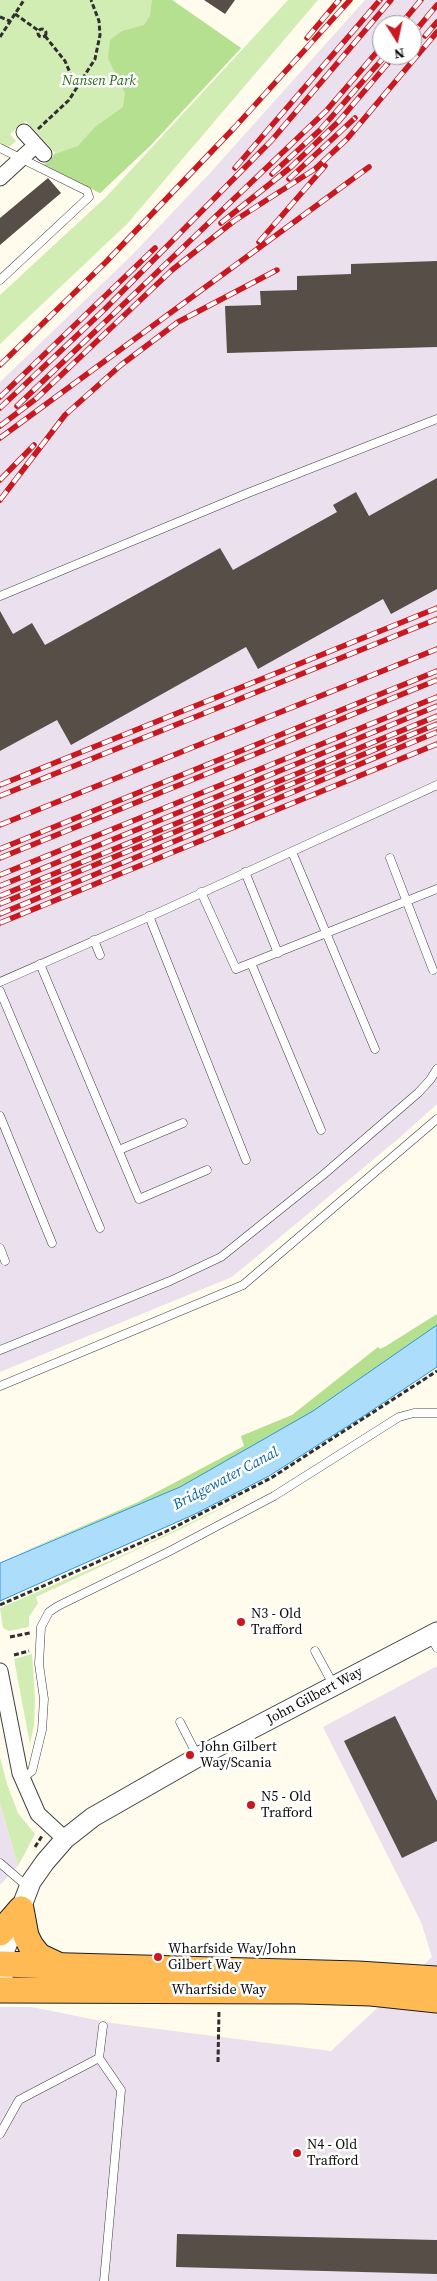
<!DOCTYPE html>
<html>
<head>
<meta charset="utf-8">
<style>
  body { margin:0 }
  #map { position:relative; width:437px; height:2281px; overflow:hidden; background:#fffbed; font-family:"Source Serif 4",serif }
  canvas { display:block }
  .north { position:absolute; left:372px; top:15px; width:50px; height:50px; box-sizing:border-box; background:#fff; border:1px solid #9e9e9e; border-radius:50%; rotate:170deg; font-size:14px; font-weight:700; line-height:20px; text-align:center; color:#0d0d0d }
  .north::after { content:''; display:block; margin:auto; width:18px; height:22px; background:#ca1821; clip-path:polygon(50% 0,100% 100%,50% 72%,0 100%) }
</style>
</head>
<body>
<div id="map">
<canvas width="437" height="2281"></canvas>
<div class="north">N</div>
</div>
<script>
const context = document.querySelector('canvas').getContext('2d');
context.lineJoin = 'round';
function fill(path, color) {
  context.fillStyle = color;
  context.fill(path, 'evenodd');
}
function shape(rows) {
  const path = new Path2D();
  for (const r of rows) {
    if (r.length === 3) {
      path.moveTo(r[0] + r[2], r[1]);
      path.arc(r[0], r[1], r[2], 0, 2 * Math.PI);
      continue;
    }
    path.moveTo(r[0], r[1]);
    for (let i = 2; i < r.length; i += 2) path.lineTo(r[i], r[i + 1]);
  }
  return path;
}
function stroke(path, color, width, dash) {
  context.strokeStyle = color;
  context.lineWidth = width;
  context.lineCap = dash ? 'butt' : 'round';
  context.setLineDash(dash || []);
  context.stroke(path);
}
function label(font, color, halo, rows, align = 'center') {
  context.font = font + ' "Source Serif 4",serif';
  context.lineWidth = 5;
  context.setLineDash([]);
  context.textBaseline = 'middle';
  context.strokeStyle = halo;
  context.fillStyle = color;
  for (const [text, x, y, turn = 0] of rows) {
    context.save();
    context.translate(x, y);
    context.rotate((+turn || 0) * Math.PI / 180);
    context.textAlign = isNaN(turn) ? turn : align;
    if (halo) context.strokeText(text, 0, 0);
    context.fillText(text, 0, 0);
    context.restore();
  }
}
fill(shape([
  [365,0,437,0,437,1104,398,1139,232,1277,0,1372,0,382,132,255,210,173],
  [382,25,412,25,412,55,382,55],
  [437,1666,437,2281,0,2281,0,2007,32,2007,111,2023,331,2051,432,1957,421,1922,323,1727],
  [0,1803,18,1866,0,1885]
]), '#ebe0ed');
fill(shape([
  [0,0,172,0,241,48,150,146,100,193,44,165,55,153,26,121,10,134,16,141,8,148,0,143],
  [288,0,318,0,127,224,0,344,0,295,106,197],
  [260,1489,183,1528,36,1597,38,1603,29,1617,29,1627,9,1631,3,1628,0,1608,130,1552],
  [32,1654,35,1699,34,1725,30,1744,14,1659],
  [0,1757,7,1784,18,1813,35,1834,18,1866,0,1803]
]), '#d1edb3');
fill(shape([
  [152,0,172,0,241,48,150,146,100,193,44,165,55,154,78,146,95,127,123,107,125,93,108,58,110,40,122,31,144,25,150,16],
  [437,1314,437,1325,313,1411,180,1487,9,1558,136,1503,244,1446,241,1436,292,1415,378,1347,380,1349,386,1346]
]), '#b4e090');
const water = shape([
  [437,1325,437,1367,362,1417,269,1476,195,1514,0,1601,0,1563,180,1487,313,1411,437,1325]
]);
fill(water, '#acdefc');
stroke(water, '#2c95da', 1);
fill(shape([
  [204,0,235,0,225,14],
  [48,178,61,193,0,245,0,218],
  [437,261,437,347,227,353,225,306,261,305,260,291,297,290,297,276,351,274,351,264],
  [437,478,437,589,391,614,383,599,258,669,246,647,71,745,57,720,0,751,0,611,13,634,32,623,45,645,220,548,233,570,337,512,333,505,356,492,369,516],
  [395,1716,437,1801,437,1841,402,1858,344,1741],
  [177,2234,437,2240,437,2274,176,2267]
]), '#574e48');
const service = shape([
  [0,148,87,191,89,197,0,280],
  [0,596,248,493,437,419],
  [292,852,375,1049],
  [390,858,433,970],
  [245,872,278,953],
  [201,892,236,969,437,889],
  [149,916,246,1160],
  [94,940,100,955],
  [251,963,321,1130],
  [40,964,139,1199,207,1170],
  [0,982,160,912,437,785],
  [0,991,100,1228],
  [0,1116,52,1243],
  [119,1150,183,1123],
  [0,1248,5,1261],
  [0,1350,170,1281,221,1257,323,1175,418,1093,430,1080,437,1069],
  [0,1386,243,1285,437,1119],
  [430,1636,437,1648],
  [315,1651,334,1686],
  [180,1722,198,1757],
  [22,1779,32,1771,42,1730,44,1699,39,1664,41,1627,49,1612,58,1606,168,1552,274,1496,399,1417,414,1413,437,1413],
  [0,1863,29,1888],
  [103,2026,99,2058,121,2090,104,2281],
  [0,2134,19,2100,99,2058]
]);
const minor = shape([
  [24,132,44,154],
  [0,178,36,145],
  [0,1671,20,1773,38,1814,65,1839]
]);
const tertiary = shape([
  [3,1977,5,1950,31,1882,45,1862,65,1839,93,1817,198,1757,437,1632]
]);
const trunk = shape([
  [21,1909,26,1936,31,1946,39,1956,58,1965],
  [0,1933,21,1909],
  [0,1964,358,1974,437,1979],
  [0,1990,301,1991,371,1993,437,2000]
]);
stroke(service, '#404040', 9);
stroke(minor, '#404040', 17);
stroke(tertiary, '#404040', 21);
stroke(trunk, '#1e1e1e', 27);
stroke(shape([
  [15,14,39,31],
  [0,17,10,21],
  [42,33,4],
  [45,36,65,61,77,89],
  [0,37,24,0],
  [38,129,69,100,95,59,100,35,99,21,91,0],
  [0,1605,165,1532,271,1478,437,1371],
  [10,1637,30,1633],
  [14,1655,29,1651],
  [35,1847,42,1836],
  [218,2062,219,2010]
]), '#2f2f2f', 3, [5, 2.5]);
stroke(service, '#fff', 8);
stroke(minor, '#fff', 15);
stroke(tertiary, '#fff', 19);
stroke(trunk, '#ffba54', 25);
const rail = shape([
  [400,25,421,0],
  [412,35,437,5],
  [425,36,437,22],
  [307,38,339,0],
  [235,168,380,0],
  [272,174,320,130,386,55],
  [289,179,355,118],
  [221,223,291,167,339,121,395,55],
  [259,242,325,166],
  [0,365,106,262,235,127,350,0],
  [0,397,155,248],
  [17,406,326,111,382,46],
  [0,408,105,309,272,140,391,0],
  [0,426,37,398,172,270,234,221,315,169,347,139,437,32],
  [0,438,369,167],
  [0,480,34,445],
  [0,500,65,415,121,365,178,322,277,270],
  [0,785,437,608],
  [0,796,437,619],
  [0,825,437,649],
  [0,849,437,671],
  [0,858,437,680],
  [0,875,437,697],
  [0,886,437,706],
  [0,896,437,716],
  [0,904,437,724],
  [0,914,437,732],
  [0,923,437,744]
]);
stroke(rail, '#ca1821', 5.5);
stroke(rail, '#fff', 4, [11]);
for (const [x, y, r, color] of [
  [241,1622,5,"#ca1821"],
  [190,1755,5,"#ca1821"],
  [251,1805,5,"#ca1821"],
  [158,1957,5,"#ca1821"],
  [297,2153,5,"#ca1821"]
]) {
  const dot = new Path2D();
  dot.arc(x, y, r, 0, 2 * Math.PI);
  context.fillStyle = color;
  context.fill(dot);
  stroke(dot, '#fff', 2);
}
label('italic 14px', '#296b17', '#fff', [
  ["Nansen Park",99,81]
]);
label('14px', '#0d0d0d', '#fff', [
  ["N3 - Old",251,1614],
  ["Trafford",251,1630],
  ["John Gilbert",200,1747],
  ["Way/Scania",200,1763],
  ["N5 - Old",261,1797],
  ["Trafford",261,1813],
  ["Wharfside Way/John",168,1949],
  ["Gilbert Way",168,1965],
  ["N4 - Old",307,2145],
  ["Trafford",307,2161]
], 'left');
label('14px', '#0d0d0d', '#fff', [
  ["John Gilbert Way",315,1696,-28],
  ["Wharfside Way",219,1990]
]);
label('italic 15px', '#0a65ab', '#fff', [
  ["Bridgewater Canal",226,1479,-28]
]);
</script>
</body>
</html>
